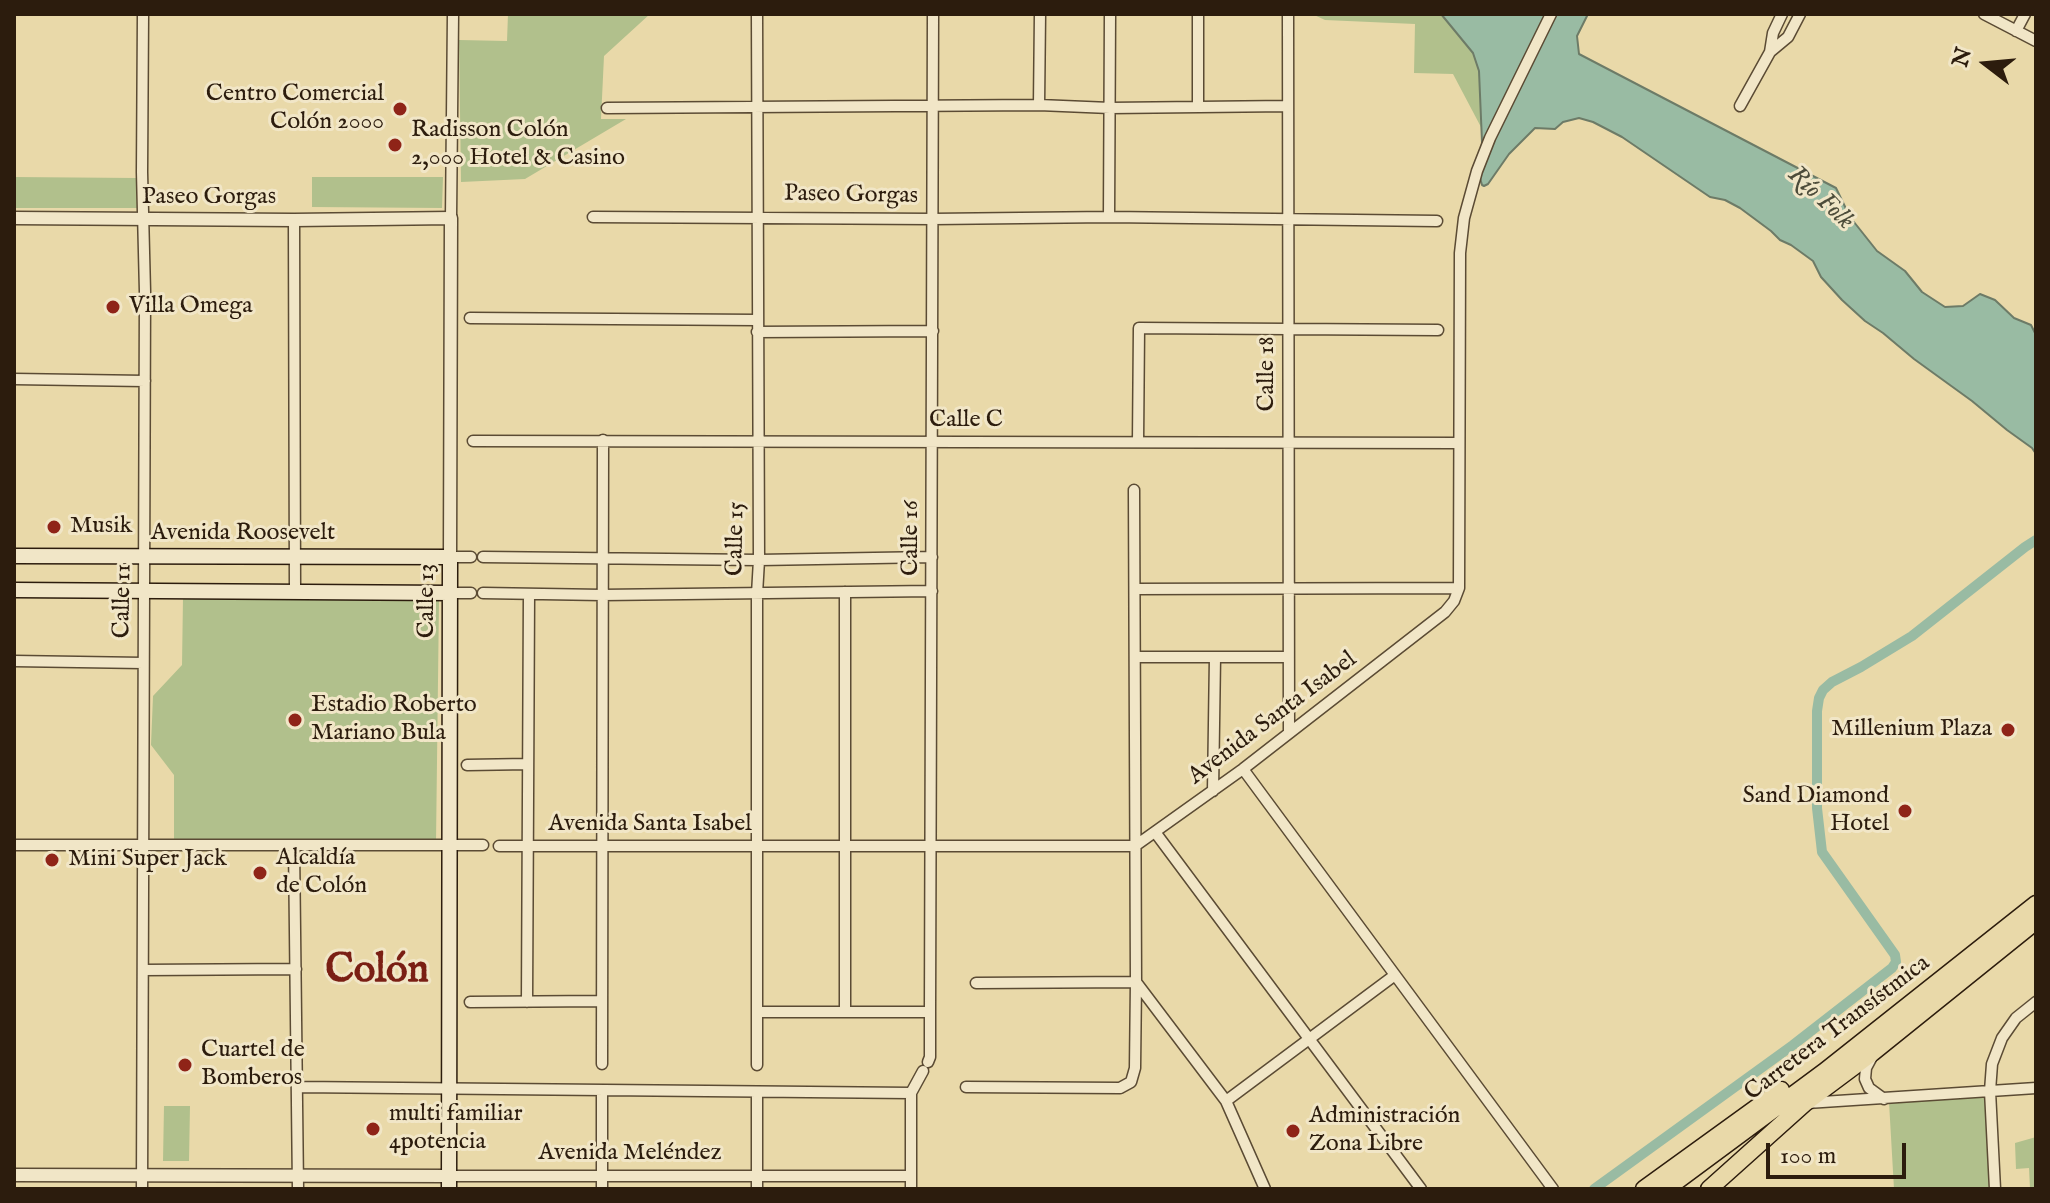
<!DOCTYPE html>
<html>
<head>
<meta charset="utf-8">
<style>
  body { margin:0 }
  #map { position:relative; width:2050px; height:1203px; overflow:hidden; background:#e9d9a9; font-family:"IM FELL English",serif }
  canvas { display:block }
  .frame { position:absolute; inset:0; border:16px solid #2c1c0d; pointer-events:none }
  .north { position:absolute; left:1946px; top:24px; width:80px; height:80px; -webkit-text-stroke:6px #f1e6c7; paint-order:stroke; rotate:286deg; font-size:22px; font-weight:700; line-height:32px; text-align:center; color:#2c1c0d }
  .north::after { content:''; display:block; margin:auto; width:28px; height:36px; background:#2c1c0d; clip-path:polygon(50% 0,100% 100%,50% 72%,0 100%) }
  .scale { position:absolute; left:1766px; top:1143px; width:140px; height:36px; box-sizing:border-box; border:4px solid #2c1c0d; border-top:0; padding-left:10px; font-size:24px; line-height:28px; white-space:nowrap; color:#2c1c0d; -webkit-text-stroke:6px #f1e6c7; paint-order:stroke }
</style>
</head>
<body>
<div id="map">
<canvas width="2050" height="1203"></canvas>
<div class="frame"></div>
<div class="north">N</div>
<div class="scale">100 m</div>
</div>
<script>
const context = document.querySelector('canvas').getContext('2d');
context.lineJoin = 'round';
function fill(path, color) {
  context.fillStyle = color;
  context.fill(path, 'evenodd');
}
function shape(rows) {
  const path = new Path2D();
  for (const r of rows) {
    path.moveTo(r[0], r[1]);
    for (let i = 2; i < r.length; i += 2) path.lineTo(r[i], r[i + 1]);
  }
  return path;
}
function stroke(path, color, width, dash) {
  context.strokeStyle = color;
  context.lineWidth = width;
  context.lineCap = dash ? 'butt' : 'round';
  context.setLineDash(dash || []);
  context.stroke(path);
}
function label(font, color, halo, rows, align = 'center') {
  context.font = font + ' "IM FELL English",serif';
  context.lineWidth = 6;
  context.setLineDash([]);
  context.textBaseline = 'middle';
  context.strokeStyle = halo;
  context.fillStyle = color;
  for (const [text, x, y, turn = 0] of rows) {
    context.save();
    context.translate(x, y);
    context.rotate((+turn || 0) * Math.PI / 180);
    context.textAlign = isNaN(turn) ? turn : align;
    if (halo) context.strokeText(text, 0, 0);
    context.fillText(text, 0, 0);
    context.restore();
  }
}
fill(shape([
  [508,14,650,14,604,56,601,119,626,119,525,179,461,182,459,40,507,41],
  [1312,14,1441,14,1473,53,1479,71,1482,129,1453,74,1414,73,1415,24,1325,20],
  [14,177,136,178,137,208,14,208],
  [443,177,442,208,312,207,312,177],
  [183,598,439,600,436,842,174,839,174,775,151,745,153,696,182,665],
  [1985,1097,1989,1189,1894,1189,1889,1102],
  [164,1106,190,1106,189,1161,163,1161],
  [2036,1137,2036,1189,2030,1189,2029,1168,2016,1169,2015,1143]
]), '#b1c08c');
const water = shape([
  [1441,14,1588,14,1577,36,1579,54,1836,188,1850,217,1877,251,1905,271,1922,292,1945,307,1963,306,1980,294,1995,300,2014,318,2031,325,2036,335,2036,454,2032,448,2007,430,1972,401,1914,359,1883,333,1865,321,1842,300,1821,277,1813,261,1791,245,1780,240,1771,231,1740,208,1725,200,1710,197,1622,137,1593,122,1579,118,1563,122,1555,129,1535,128,1509,154,1488,184,1484,186,1482,185,1480,178,1482,142,1479,71,1473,53,1441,14]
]);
fill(water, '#99bba3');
stroke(water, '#6d7b67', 2);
stroke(shape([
  [1594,1189,1793,1045,1892,968,1896,962,1895,955,1822,852,1817,808,1817,711,1819,698,1823,690,1832,682,1861,667,1912,636,2025,547,2036,540]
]), '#99bba3', 10);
const minor = shape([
  [757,14,759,560,757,594,757,1065],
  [1198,14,1198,105],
  [1288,14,1289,733],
  [1984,14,2036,41],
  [2016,31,2025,14],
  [1770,52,1788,37,1800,14],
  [1039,105,1040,14],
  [1740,106,1770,52,1773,33,1782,14],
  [607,108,1039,105,1110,108,1288,106],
  [593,217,933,219,1109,217,1437,221],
  [1109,217,1110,14],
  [451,218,453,14],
  [294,220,295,592],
  [470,318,757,320],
  [757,332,933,331],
  [14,379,145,381],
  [473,441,1458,443],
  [1138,442,1139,328,1438,330],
  [450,557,471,557],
  [483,557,759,560,932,557],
  [1135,589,1459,588],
  [845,592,845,1012],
  [450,593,471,593],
  [483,593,602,595,932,591],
  [1135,657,1288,657],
  [14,661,143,663],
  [467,765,528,764],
  [1243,769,1553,1189],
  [1213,791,1215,657],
  [1155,832,1421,1189],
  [14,845,483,845],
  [294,846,298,1189],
  [499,846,1135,846,1243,769,1445,612,1454,601,1459,588,1460,253,1464,218,1477,171,1490,138,1551,14],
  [143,970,296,969],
  [976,983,1136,982,1226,1101,1265,1189],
  [470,1002,602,1001],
  [527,1002,529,594],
  [757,1012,930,1012],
  [1873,1055,1866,1068,1865,1079,1869,1088,1884,1099],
  [928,1062,930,1057,930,1012,933,14],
  [602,1064,603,440],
  [298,1087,911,1093],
  [966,1087,1120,1088,1131,1082,1135,1068,1136,982,1134,490],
  [1226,1101,1395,975],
  [1807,1103,2036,1088],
  [449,1176,911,1176],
  [142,1189,145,292,142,172,143,14],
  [602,1189,602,1090],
  [757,1189,757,1092],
  [911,1189,911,1093,923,1071],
  [1995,1189,1990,1091,1992,1064,2002,1038,2016,1018,2036,1002]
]);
const tertiary = shape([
  [14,218,294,220,451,218,450,557],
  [14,1175,449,1176]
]);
const secondary = shape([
  [14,556,450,557,449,1189],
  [14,590,450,593]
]);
const primary = shape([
  [1644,1189,1781,1090],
  [1666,1189,1824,1072,2036,904],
  [1709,1189,1805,1103,1872,1053,2036,921]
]);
stroke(minor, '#5b4b34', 13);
stroke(tertiary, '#5b4b34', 15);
stroke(secondary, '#2c1c0d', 17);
stroke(primary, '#2c1c0d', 19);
stroke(minor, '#f1e6c7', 10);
stroke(tertiary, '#f1e6c7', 12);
stroke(secondary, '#f1e6c7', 14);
stroke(primary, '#e9d9a9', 16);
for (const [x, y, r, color] of [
  [400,109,8,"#8f2418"],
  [395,145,8,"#8f2418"],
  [113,307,8,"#8f2418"],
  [54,527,8,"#8f2418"],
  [295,720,8,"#8f2418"],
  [2008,730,8,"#8f2418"],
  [1905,811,8,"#8f2418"],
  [52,860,8,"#8f2418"],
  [260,873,8,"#8f2418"],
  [185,1065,8,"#8f2418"],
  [373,1129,8,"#8f2418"],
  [1293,1131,8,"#8f2418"]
]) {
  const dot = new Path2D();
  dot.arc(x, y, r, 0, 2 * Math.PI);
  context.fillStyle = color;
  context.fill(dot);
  stroke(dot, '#f1e6c7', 3);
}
label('24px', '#2c1c0d', '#f1e6c7', [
  ["Centro Comercial",384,95,"right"],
  ["Colón 2000",384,123,"right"],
  ["Radisson Colón",411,131],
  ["2,000 Hotel & Casino",411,159],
  ["Villa Omega",129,307],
  ["Musik",70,527],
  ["Estadio Roberto",311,706],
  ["Mariano Bula",311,734],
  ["Millenium Plaza",1992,730,"right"],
  ["Sand Diamond",1889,797,"right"],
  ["Hotel",1889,825,"right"],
  ["Alcaldía",276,859],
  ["de Colón",276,887],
  ["Mini Super Jack",68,860],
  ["Cuartel de",201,1051],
  ["Bomberos",201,1079],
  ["multi familiar",389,1115],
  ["4potencia",389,1143],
  ["Administración",1309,1117],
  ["Zona Libre",1309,1145]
], 'left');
label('24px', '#2c1c0d', '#f1e6c7', [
  ["Paseo Gorgas",851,196,1],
  ["Paseo Gorgas",209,198],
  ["Calle 18",1268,374,-90],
  ["Calle C",966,421],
  ["Avenida Roosevelt",243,534],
  ["Calle 16",912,538,-90],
  ["Calle 15",737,539,-89],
  ["Calle 11",124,601,-89],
  ["Calle 13",428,601,-90],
  ["Avenida Santa Isabel",1273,719,-37],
  ["Avenida Santa Isabel",650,825],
  ["Carretera Transístmica",1838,1029,-37],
  ["Avenida Meléndez",630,1154]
]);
label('italic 26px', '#4d4c3a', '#f1e6c7', [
  ["Río Folk",1820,199,43]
]);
label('bold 40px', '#7a1f14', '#f1e6c7', [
  ["Colón",377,973]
]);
</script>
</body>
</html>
